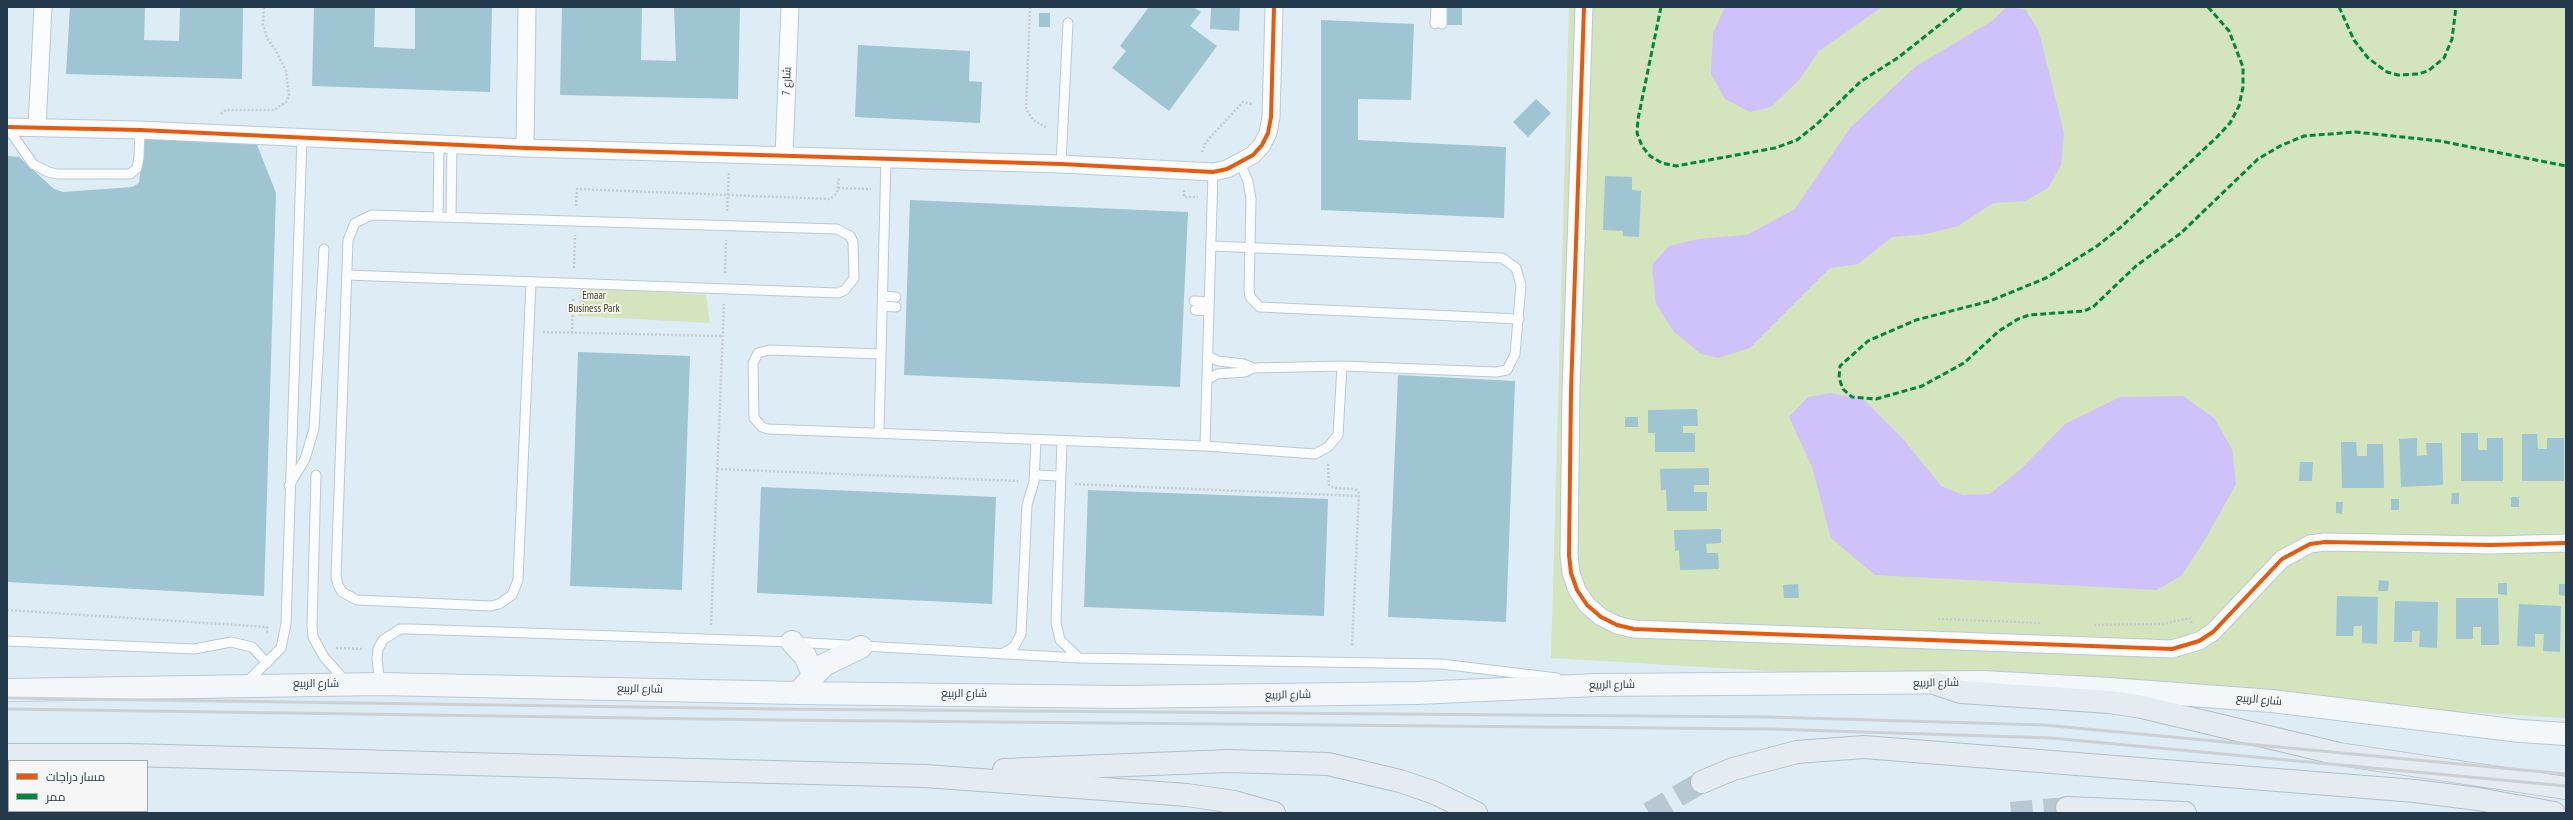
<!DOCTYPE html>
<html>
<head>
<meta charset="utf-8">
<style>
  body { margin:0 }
  #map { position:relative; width:2573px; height:820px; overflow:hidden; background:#deecf5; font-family:"PT Sans Narrow",Cairo,sans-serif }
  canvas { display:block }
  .frame { position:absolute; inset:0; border:8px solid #223a4b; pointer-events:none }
  .legend { position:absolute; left:8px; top:760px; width:140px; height:52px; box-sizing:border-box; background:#f6f6f6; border:1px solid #a1abb2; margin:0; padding:5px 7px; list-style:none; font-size:12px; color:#223a4b }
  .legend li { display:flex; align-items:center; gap:8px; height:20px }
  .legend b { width:20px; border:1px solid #a1abb2 }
</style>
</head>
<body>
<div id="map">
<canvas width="2573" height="820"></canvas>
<div class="frame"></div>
<ul class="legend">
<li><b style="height:5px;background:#e8590c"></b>مسار دراجات</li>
<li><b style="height:5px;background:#00873e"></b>ممر</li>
</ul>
</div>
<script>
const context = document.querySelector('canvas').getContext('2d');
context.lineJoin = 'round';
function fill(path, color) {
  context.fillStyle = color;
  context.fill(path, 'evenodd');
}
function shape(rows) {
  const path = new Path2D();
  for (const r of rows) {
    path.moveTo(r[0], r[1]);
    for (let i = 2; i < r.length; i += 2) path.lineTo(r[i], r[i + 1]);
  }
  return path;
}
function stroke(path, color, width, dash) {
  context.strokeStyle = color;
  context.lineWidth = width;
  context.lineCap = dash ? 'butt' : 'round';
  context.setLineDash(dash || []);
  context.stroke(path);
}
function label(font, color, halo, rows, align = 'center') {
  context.font = font + ' "PT Sans Narrow",Cairo,sans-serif';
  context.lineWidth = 3.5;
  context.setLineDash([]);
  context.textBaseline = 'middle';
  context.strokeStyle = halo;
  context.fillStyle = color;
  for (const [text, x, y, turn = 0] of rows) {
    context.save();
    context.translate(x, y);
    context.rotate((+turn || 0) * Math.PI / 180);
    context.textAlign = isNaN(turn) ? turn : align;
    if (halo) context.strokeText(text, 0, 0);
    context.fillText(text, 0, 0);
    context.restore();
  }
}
fill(shape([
  [1569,7,2566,7,2566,718,1551,658],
  [581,287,706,295,710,323,578,316]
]), '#d4e4bc');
fill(shape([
  [1725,7,1882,7,1819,51,1799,80,1771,107,1750,112,1725,99,1711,74,1713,33],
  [2006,7,2026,10,2039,32,2064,133,2061,165,2048,188,2025,201,1993,203,1958,226,1926,234,1892,237,1858,264,1830,268,1750,348,1718,358,1701,354,1674,332,1656,304,1652,265,1669,246,1698,239,1747,235,1795,209,1850,128,1915,67,1992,21],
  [1831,393,1864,400,1903,439,1941,486,1963,495,1990,494,2021,469,2065,424,2120,397,2183,396,2214,418,2232,449,2236,484,2207,536,2182,575,2157,590,1875,575,1831,538,1812,467,1789,417,1808,397]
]), '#cfc1fa');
fill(shape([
  [70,7,145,7,144,40,179,41,180,7,243,7,242,79,66,74],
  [314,7,375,7,374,47,415,49,415,7,492,7,490,92,312,86],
  [562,7,642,7,641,60,676,61,674,7,740,7,738,99,560,95],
  [1149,7,1193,7,1201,12,1190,26,1217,46,1169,111,1112,68,1126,51,1120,46],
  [1211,7,1240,7,1239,31,1210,29],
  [1447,7,1462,7,1462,25,1447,25],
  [1039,13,1050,13,1050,27,1039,27],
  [1321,20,1414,24,1411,100,1358,99,1358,140,1506,147,1504,218,1321,210],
  [858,45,970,51,969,81,982,82,980,123,855,117],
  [1536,99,1551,113,1528,137,1513,122],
  [144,135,254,137,276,193,264,596,7,582,7,156,19,157,54,189,63,192,132,187,139,183],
  [1605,176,1632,177,1632,190,1641,191,1639,237,1623,236,1623,231,1603,230],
  [910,200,1188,212,1180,387,904,375],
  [578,352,690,356,682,590,570,586],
  [1398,375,1515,381,1506,622,1388,617],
  [1697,409,1698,426,1683,426,1683,433,1695,433,1695,452,1655,452,1655,433,1648,433,1648,410],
  [1625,417,1638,417,1638,427,1625,427],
  [2461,433,2478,433,2478,450,2487,450,2487,438,2503,438,2503,481,2461,481],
  [2522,434,2537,434,2538,449,2547,449,2547,438,2564,438,2564,481,2522,481],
  [2417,438,2417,456,2427,455,2426,443,2442,443,2443,485,2401,487,2399,439],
  [2341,442,2356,442,2357,456,2367,456,2367,444,2383,444,2384,488,2342,488],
  [2300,462,2313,462,2312,481,2299,481],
  [1709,468,1709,485,1694,485,1694,492,1707,492,1707,511,1667,511,1666,490,1661,490,1660,469],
  [761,487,996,497,992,604,757,593],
  [1088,490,1328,499,1324,616,1084,607],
  [2452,493,2459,493,2459,504,2451,504],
  [2511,497,2519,497,2519,507,2511,507],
  [2391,499,2399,499,2399,510,2391,510],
  [2336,502,2343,502,2342,514,2336,513],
  [1721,529,1721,543,1706,544,1707,553,1718,553,1719,569,1680,570,1679,550,1675,551,1674,530],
  [2379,580,2389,581,2388,591,2378,591],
  [2498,583,2507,583,2507,595,2498,594],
  [1798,584,1799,598,1784,598,1783,585],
  [2559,584,2566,584,2566,596,2559,595],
  [2337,596,2378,597,2377,644,2362,643,2362,626,2354,626,2353,636,2336,636],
  [2456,598,2498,598,2499,645,2481,645,2481,627,2473,627,2473,639,2456,639],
  [2395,601,2438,602,2437,648,2419,647,2420,631,2412,631,2412,642,2394,642],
  [2519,604,2561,606,2560,652,2543,651,2544,634,2535,634,2535,647,2517,646]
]), '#9ec5d1');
stroke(shape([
  [1649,813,1702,782],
  [2011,813,2067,808]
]), '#b8c8d3', 22, [22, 11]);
const service = shape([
  [1435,24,1436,7],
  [1442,24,1442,7],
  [7,127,33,164,48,172,57,174,130,174,137,168,139,157,140,130],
  [1240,163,1248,181,1251,199,1249,289,1250,297,1260,307,1519,319],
  [1061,164,1068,23],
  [438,217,439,144],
  [451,217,452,145],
  [347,275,838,293,845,290,854,278,853,242,850,236,837,229,372,215,355,223,348,240,336,576,338,585,342,592,357,600,491,606,499,604,512,595,518,580,531,282],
  [883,296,896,297],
  [1194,301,1209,302],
  [882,306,896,307],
  [1195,310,1209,311],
  [881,354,769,350,758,353,753,363,754,418,762,427,768,429,1205,446,1315,454,1328,447,1338,435,1342,366],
  [1208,356,1218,361,1244,364,1253,368,1342,366,1496,372,1507,370,1515,354,1521,285,1516,268,1502,258,1211,246],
  [1207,380,1217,374,1245,372,1253,368],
  [879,433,886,158],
  [1062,441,1056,623,1060,640,1079,658],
  [1205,446,1213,172],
  [316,475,312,626,313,637,324,657,347,683],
  [1035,475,1060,476],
  [289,486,305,459,314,429,324,249],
  [7,641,194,649,231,642,252,647,267,663],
  [1002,654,1014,647,1021,634,1027,505,1034,482,1036,440],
  [246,683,281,648,286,624,302,138],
  [380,684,377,659,378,649,383,640,400,629,410,629,792,642,1079,658,1441,664,1557,678]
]);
const minor = shape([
  [1584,7,1571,391,1569,555,1571,573,1577,590,1587,605,1601,617,1617,625,1634,629,2172,649,2199,641,2213,632,2282,559,2310,544,2325,542,2491,545,2566,543],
  [7,127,140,130,525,148,1061,164,1213,172,1227,169,1253,155,1262,145,1268,133,1271,117,1274,7],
  [37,127,43,7],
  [525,148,527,7],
  [784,155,790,7]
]);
const secondary = shape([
  [792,642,805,656,813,674],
  [7,690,380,684,798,693,1122,697,1417,693,1596,685,1983,682,2110,689,2272,701,2520,731,2566,734],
  [798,693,824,665,861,647]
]);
const motorway = shape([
  [1937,684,1961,692,2109,702,2142,707,2339,754,2566,788],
  [7,755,128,755,925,776,1187,795,1234,802,1274,813],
  [1004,770,1228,761,1328,764,1400,781,1435,793,1476,813],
  [1702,782,1733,769,1797,752,1864,747,2415,791,2478,799,2554,813],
  [2067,808,2185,813]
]);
stroke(service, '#b8c9d5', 11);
stroke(minor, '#b8c9d5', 19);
stroke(secondary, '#b8c9d5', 24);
stroke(motorway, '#b1bfc8', 24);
stroke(shape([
  [1030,7,1026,109,1033,120,1047,128],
  [221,114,226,110,274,110,286,102,289,95,286,71,275,49,267,38,263,25,264,7],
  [1202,152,1206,142,1243,102,1252,104],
  [838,188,871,189],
  [1184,190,1184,197,1198,197],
  [576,206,577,189,830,199,837,193,839,177],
  [727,211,729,172],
  [574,268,575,235],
  [725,273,726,240],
  [543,332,723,336],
  [572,333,573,297],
  [1328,464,1329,485,1334,488,1355,489,1359,493,1352,647],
  [717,469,1018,481],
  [1075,484,1359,496],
  [7,610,267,627,267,633],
  [1938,619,2041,623],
  [711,625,724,304],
  [2094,625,2162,624,2190,618,2192,624],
  [336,648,363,649]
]), '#c6cbd0', 2.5, [2, 2]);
stroke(service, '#fafcfe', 9);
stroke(minor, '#fafcfe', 17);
stroke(secondary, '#f3f7fa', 22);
stroke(motorway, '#e4ebf1', 22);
stroke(shape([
  [7,698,776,709,1769,717,2044,725,2566,774],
  [7,709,776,720,1769,729,2051,738,2566,786]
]), '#cbd0d3', 3);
stroke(shape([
  [1661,7,1638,119,1637,133,1642,146,1650,156,1662,163,1676,166,1775,148,1797,140,1816,125,1860,82,1899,57,1962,7],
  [2208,7,2229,31,2243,67,2243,87,2239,106,2230,123,2217,137,2121,227,2097,246,2046,278,1990,301,1916,320,1868,341,1840,366,1839,378,1843,389,1852,397,1876,399,1922,386,1964,363,1999,331,2018,319,2029,315,2084,311,2093,307,2136,266,2181,233,2258,159,2280,146,2304,136,2355,132,2440,141,2566,166],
  [2339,7,2354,40,2368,58,2387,72,2398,75,2418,74,2428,71,2444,58,2452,39,2456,7]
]), '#00873e', 3, [6, 3]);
stroke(shape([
  [1584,7,1571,391,1569,555,1571,573,1577,590,1587,605,1601,617,1617,625,1634,629,2172,649,2199,641,2213,632,2282,559,2310,544,2325,542,2491,545,2566,543],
  [7,127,140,130,525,148,1061,164,1213,172,1227,169,1253,155,1262,145,1268,133,1271,117,1274,7]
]), '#e8590c', 4);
label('11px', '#223a4b', '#f6f6f6', [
  ["شارع 7",787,81,-88],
  ["شارع الربيع",1936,683,-1],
  ["شارع الربيع",316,684],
  ["شارع الربيع",1612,685,-1],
  ["شارع الربيع",640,689,1],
  ["شارع الربيع",964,694],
  ["شارع الربيع",1288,695,-1],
  ["شارع الربيع",2259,700,5]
]);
label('11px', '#3d4619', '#f6f6f6', [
  ["Emaar",594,296],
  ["Business Park",594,309]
]);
</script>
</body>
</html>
